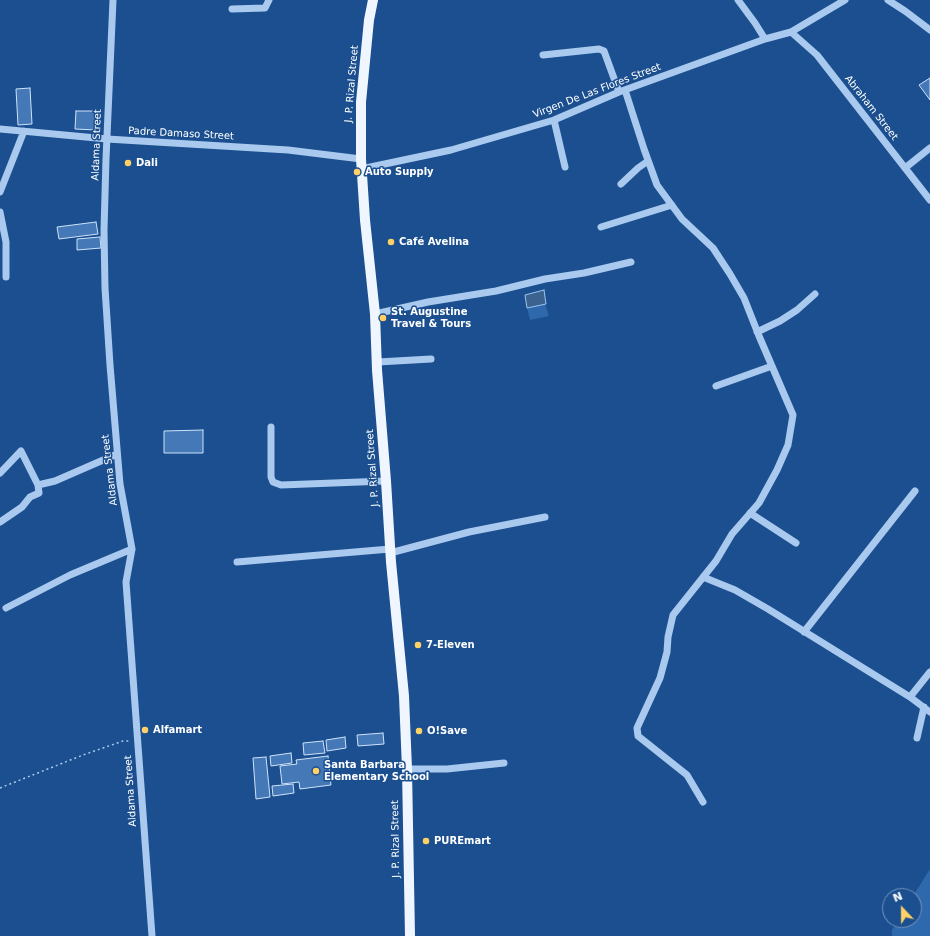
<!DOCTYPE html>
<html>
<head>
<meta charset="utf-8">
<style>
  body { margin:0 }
  #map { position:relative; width:930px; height:936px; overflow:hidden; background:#1b4f8f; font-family:"DejaVu Sans",sans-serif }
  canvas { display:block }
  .north { position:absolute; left:882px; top:888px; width:40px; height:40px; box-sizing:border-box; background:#1b4f8f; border:1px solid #7695bc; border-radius:50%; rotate:338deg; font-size:11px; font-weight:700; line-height:16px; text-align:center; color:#fff }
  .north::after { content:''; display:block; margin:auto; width:14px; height:18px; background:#ffd166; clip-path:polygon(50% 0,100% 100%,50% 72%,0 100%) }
</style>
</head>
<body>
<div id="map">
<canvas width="930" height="936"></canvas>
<div class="north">N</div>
</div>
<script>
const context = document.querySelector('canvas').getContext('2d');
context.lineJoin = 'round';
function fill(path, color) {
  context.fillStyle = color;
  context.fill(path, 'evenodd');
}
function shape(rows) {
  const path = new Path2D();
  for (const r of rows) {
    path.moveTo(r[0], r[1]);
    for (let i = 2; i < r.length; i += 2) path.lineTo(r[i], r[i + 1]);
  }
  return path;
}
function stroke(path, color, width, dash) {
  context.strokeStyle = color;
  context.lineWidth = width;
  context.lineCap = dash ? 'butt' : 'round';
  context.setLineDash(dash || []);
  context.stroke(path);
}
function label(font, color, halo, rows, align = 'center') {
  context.font = font + ' "DejaVu Sans",sans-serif';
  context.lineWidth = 3;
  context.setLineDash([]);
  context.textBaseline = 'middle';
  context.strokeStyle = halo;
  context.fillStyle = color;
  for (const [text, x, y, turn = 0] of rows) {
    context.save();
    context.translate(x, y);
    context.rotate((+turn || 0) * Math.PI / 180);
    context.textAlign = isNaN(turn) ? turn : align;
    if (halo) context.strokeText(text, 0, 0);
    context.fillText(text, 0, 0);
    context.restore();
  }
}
fill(shape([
  [545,304,549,316,530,320,527,308],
  [930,869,930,936,892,936,892,930,898,920,914,920,913,896]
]), '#2e69ad');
const water = shape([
  [544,290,546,304,527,308,525,295,544,290]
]);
fill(water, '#3c6290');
stroke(water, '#9cc4f0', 1);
const building = shape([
  [930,78,930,100,919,85,930,78],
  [30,88,32,124,18,125,16,89,30,88],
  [76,111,96,111,96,130,75,129,76,111],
  [96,222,98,234,59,239,57,227,96,222],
  [100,237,101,248,77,250,77,239,100,237],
  [203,430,203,453,164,453,164,431,203,430],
  [383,733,384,744,358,746,357,735,383,733],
  [345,737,346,748,327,751,326,740,345,737],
  [323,741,325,753,304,755,303,743,323,741],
  [291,753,292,763,271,766,270,756,291,753],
  [328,756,331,785,300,789,299,782,282,784,280,766,297,764,296,760,328,756],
  [266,757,270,797,256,799,253,758,266,757],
  [293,784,294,793,273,796,272,786,293,784]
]);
fill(building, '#4478b7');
stroke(building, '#cfe3fa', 1);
stroke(shape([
  [0,788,83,755,123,741,129,741]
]), '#a9c9ee', 1.5, [2, 3]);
stroke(shape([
  [113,0,106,159,104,230,105,288,110,365,120,484,132,549,126,582,152,936],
  [738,0,755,23,765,39],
  [888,0,905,11,930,30],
  [232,9,265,8,269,0],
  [791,32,817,55,930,200],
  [543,55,599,49,604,51,619,92],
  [625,90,644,149,657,185,682,219,713,248,730,274,744,298,759,336,793,415,788,445,777,470,759,503,732,534,716,561,673,615,668,637,667,652,660,678,637,728,638,736,687,775,703,802],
  [554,120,565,167],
  [0,129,107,139,288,150,361,159],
  [905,168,930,148],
  [361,169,451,150,554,120,619,92,765,39,791,32,845,0],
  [621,184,638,168,648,161],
  [0,192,24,131],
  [0,212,6,242,6,277],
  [601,227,672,205],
  [375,314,428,302,496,291,545,279,584,273,631,262],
  [757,332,780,321,797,310,815,294],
  [378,362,431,359],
  [716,386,772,366],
  [271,427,271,477,273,482,281,485,386,481],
  [0,473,21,451,38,485],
  [750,513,796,543],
  [0,522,22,507,30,497,39,493,38,485,55,481,117,454],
  [390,553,469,532,545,517],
  [237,562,390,549],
  [703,577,735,590,768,609,910,697,930,712],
  [6,608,70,575,132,549],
  [804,632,915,491],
  [910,697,930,672],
  [917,738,924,707],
  [407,769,447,769,504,763]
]), '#a9c9ee', 7);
stroke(shape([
  [373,0,369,20,361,102,361,159,365,220,375,314,377,370,386,481,391,562,404,696,407,769,410,936]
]), '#f0f6ff', 10);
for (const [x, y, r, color] of [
  [128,163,4,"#ffd166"],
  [357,172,4,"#ffd166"],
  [391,242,4,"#ffd166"],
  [383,318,4,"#ffd166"],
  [418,645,4,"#ffd166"],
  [145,730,4,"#ffd166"],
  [419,731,4,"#ffd166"],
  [316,771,4,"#ffd166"],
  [426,841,4,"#ffd166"]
]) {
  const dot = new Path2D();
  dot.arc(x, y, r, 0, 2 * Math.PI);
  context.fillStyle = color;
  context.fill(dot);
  stroke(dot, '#1b4f8f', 1.5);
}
label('10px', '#fff', '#1b4f8f', [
  ["J. P. Rizal Street",352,84,-85],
  ["Virgen De Las Flores Street",597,91,-21],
  ["Abraham Street",871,108,52],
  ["Padre Damaso Street",181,134,3],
  ["Aldama Street",97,145,-88],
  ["J. P. Rizal Street",373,468,-94],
  ["Aldama Street",110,470,-97],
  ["Aldama Street",131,791,-94],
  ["J. P. Rizal Street",396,839,-91]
]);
label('bold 10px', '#fff', '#1b4f8f', [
  ["Dali",136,163],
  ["Auto Supply",365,172],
  ["Café Avelina",399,242],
  ["St. Augustine",391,312],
  ["Travel & Tours",391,324],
  ["7-Eleven",426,645],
  ["Alfamart",153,730],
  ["O!Save",427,731],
  ["Santa Barbara",324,765],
  ["Elementary School",324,777],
  ["PUREmart",434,841]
], 'left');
</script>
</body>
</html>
